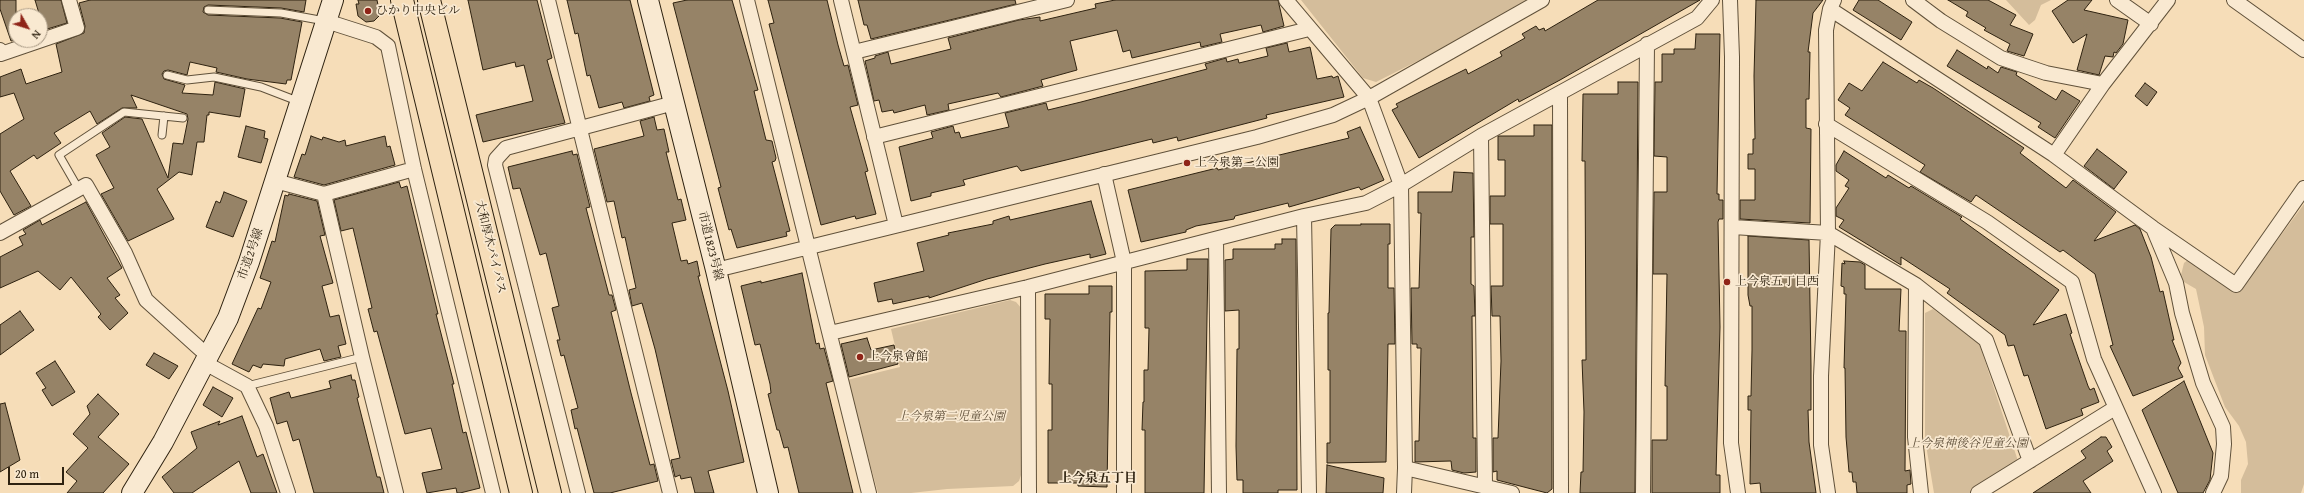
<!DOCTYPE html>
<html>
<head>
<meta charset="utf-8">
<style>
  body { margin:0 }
  #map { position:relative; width:2304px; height:493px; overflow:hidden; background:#f6ddb8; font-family:"Gentium Book Plus",serif }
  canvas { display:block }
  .north { position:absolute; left:8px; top:8px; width:40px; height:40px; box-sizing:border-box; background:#f9e9d1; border:1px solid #a89984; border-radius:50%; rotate:129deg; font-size:11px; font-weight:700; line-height:16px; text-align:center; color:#2e2210 }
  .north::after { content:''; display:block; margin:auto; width:14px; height:18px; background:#8f2418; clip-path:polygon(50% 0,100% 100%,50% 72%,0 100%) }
  .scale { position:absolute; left:8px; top:467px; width:56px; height:18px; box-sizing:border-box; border:2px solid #2e2210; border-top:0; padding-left:5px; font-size:12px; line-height:14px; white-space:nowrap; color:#2e2210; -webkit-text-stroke:3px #f9e9d1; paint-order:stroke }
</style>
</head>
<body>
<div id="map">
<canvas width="2304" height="493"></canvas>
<div class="north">N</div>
<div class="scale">20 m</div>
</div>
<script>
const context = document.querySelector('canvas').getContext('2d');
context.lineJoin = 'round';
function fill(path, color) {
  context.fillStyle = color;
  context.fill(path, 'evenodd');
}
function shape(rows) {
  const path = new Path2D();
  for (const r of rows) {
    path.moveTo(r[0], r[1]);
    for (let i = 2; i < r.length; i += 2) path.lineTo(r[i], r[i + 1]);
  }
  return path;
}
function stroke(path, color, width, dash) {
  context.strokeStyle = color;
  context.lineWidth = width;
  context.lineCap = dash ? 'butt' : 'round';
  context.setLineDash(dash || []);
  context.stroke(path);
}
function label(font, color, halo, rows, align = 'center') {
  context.font = font + ' "Gentium Book Plus","Noto Serif JP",serif';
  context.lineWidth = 3.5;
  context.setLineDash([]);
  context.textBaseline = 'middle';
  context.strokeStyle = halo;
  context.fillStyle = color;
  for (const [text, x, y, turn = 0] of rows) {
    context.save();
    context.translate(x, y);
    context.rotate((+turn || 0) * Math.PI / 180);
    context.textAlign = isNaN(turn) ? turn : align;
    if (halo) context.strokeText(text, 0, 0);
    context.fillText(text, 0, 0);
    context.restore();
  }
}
fill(shape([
  [1301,0,1533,0,1483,28,1376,82,1363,78],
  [2006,0,2051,0,2041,5,2035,20,2029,25],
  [2304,204,2304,484,2301,493,2241,493,2241,480,2248,464,2246,442,2239,426,2225,407,2205,355,2204,327,2196,289,2184,282,2181,275,2184,263,2189,259,2240,291],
  [1010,300,1016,302,1022,309,1021,475,1019,481,1013,486,947,489,911,493,878,493,847,380,900,367,891,329],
  [1933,309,1979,343,2017,458,2018,462,1972,493,1934,493,1925,439,1925,313]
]), '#d4bd9b');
const building = shape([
  [0,0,16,0,16,40,11,41,0,9,0,0],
  [35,0,61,0,67,23,44,30,35,0],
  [90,0,306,0,304,12,281,8,208,5,204,7,203,12,208,15,280,18,302,22,291,80,287,80,286,84,247,79,216,72,217,68,190,62,187,75,168,70,164,71,162,74,164,79,185,85,182,93,213,95,215,82,245,89,240,117,209,112,209,115,207,115,204,142,197,142,192,175,179,172,157,189,174,219,128,241,101,194,114,188,96,155,110,147,102,133,125,117,142,119,168,178,173,143,183,144,188,119,187,114,131,95,137,108,122,108,97,124,90,111,54,133,61,143,37,159,34,155,10,171,31,206,14,215,0,191,0,134,24,119,14,93,0,97,0,77,21,69,26,84,62,72,56,44,84,33,85,26,79,3,90,0],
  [358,0,377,0,380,15,374,21,366,22,358,16,356,4,359,4,358,0],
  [468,0,537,0,552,58,547,60,565,123,483,142,476,115,533,101,524,65,516,67,515,62,483,70,468,0],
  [567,0,630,0,654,95,649,97,650,101,624,108,622,102,599,108,590,75,587,76,578,33,575,34,567,0],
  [687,0,732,0,758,90,754,91,766,140,772,141,776,158,775,161,772,162,790,231,786,232,787,236,737,248,731,229,729,230,718,188,721,187,673,3,687,0],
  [768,0,827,0,838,45,844,66,848,65,858,105,850,107,868,171,865,172,876,214,856,219,855,216,821,225,769,24,774,23,768,0],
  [858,0,1015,0,1016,4,871,39,867,25,864,25,858,0],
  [1115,0,1278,0,1284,26,1263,32,1261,25,1220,34,1222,42,1201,47,1200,42,1132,58,1130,50,1123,52,1117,30,1070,41,1077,70,1041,80,1043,86,1001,97,998,93,948,104,949,110,927,115,925,105,894,113,893,110,882,112,879,100,874,101,865,61,875,58,875,56,888,52,891,64,951,49,948,38,1019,20,1040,17,1040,21,1096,8,1095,4,1115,0],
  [1598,0,1700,0,1560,80,1519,102,1518,99,1419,158,1392,110,1398,107,1396,104,1466,69,1468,74,1502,56,1500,52,1525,38,1522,34,1536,26,1539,30,1544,28,1545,31,1598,0],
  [1756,0,1823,0,1813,13,1808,52,1810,52,1809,99,1806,99,1806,128,1811,129,1810,223,1740,219,1740,200,1755,200,1755,169,1748,169,1748,154,1753,154,1753,139,1755,139,1754,76,1756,0],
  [1859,0,1878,0,1912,22,1901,40,1853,10,1859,0],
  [1948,0,1988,0,2016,15,2010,25,2033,34,2024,56,2007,51,2010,44,1984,30,1986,28,1966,16,1968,12,1948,0],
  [2068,0,2092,0,2084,10,2128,20,2123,44,2116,53,2114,52,2113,57,2105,56,2099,75,2077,70,2087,34,2073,43,2052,11,2068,0],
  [1696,34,1720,34,1717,194,1719,194,1719,200,1723,200,1723,219,1719,219,1718,222,1720,327,1716,475,1720,475,1720,493,1652,493,1652,440,1667,440,1667,386,1665,386,1667,274,1653,274,1654,192,1667,192,1667,157,1654,156,1655,82,1662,82,1662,54,1674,54,1674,49,1695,49,1696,34],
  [1287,43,1289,52,1310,47,1317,79,1332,76,1333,78,1338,76,1344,97,1266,115,1267,118,1178,141,1177,137,1153,143,1152,139,1021,171,1017,166,963,180,965,185,931,193,931,196,911,201,899,147,933,138,931,132,953,126,955,133,959,132,961,138,1009,127,1005,113,1046,103,1048,110,1081,102,1207,69,1205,64,1226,58,1227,62,1238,59,1239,63,1268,56,1266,48,1287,43],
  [1957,50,1987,69,1988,66,1998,73,2001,67,2017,72,2016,75,2056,100,2062,90,2080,101,2055,138,2038,127,2041,123,1947,66,1957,50],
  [1883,62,1917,83,1919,80,1933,88,2024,148,2020,153,2066,188,2073,180,2116,212,2094,241,2135,225,2140,229,2151,257,2160,292,2163,291,2174,340,2172,340,2181,363,2178,368,2183,377,2133,396,2110,346,2113,345,2095,274,2063,250,2060,252,1976,195,1971,202,1920,172,1925,165,1845,115,1850,108,1838,100,1849,83,1862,91,1883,62],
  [1618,82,1638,82,1635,493,1580,493,1581,472,1583,472,1584,412,1582,360,1586,360,1585,161,1582,161,1583,94,1618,94,1618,82],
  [2145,83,2157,92,2147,106,2135,96,2145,83],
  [654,117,657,130,664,129,669,152,666,152,678,200,681,199,686,220,672,223,681,261,687,260,688,264,697,261,700,276,698,276,728,391,744,462,708,471,714,493,695,493,691,477,681,479,680,475,675,477,671,460,680,458,655,349,642,303,632,306,629,290,636,288,625,237,622,238,614,201,607,202,594,149,644,136,640,121,654,117],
  [1534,125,1552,125,1552,489,1547,493,1497,480,1497,471,1493,472,1493,438,1498,438,1501,361,1500,316,1492,316,1491,286,1503,286,1503,224,1490,224,1490,196,1505,196,1505,160,1498,160,1498,136,1534,136,1534,125],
  [246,126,265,131,264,138,268,139,261,163,238,157,246,126],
  [1360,127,1384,180,1361,190,1359,187,1289,207,1288,203,1235,216,1234,219,1196,226,1186,230,1186,232,1141,242,1128,190,1217,168,1218,170,1349,138,1347,132,1360,127],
  [311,136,322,140,323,137,339,142,345,140,346,146,385,136,387,147,390,146,395,165,324,185,294,177,302,154,305,155,311,136],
  [2097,149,2127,172,2114,189,2084,166,2097,149],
  [572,151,573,155,577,154,590,207,586,208,609,295,612,295,616,310,611,312,631,393,650,465,654,464,658,481,610,493,594,493,577,428,575,429,571,410,578,408,564,355,561,356,557,340,560,340,552,308,559,306,546,253,540,255,520,188,513,189,508,167,572,151],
  [1844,151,1886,178,1888,175,1909,188,1911,186,1962,217,1960,219,2059,290,2033,325,2066,314,2072,333,2070,334,2088,386,2090,390,2094,388,2099,402,2081,409,2083,415,2046,429,2028,375,2024,376,2014,345,2008,346,2005,335,1947,293,1950,289,1901,257,1901,265,1839,227,1844,220,1836,216,1836,208,1849,188,1845,186,1849,180,1836,171,1836,165,1844,151],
  [1454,172,1473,173,1474,237,1471,237,1471,284,1474,286,1475,316,1472,316,1473,438,1476,438,1476,472,1464,473,1452,470,1451,461,1415,462,1415,441,1419,441,1421,348,1417,348,1417,344,1412,344,1411,288,1419,288,1421,213,1418,213,1418,192,1452,192,1454,172],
  [399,182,401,188,407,186,438,314,436,314,454,384,452,384,463,433,466,432,480,488,460,493,457,493,456,488,427,493,422,473,442,469,431,428,405,434,377,331,374,332,368,309,372,308,353,228,341,231,334,200,399,182],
  [224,192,247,201,233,237,206,227,216,201,220,203,224,192],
  [289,194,317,201,325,235,320,236,333,283,322,286,330,317,339,315,346,344,338,346,341,357,324,361,320,349,285,359,284,366,263,364,261,368,253,365,249,372,232,364,258,308,261,309,271,282,260,278,272,241,275,242,285,195,288,196,289,194],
  [1091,201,1106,254,1090,258,1090,254,1045,264,987,279,929,298,929,296,893,304,892,299,878,302,874,283,924,271,917,243,949,235,948,233,993,224,993,221,1009,216,1010,220,1091,201],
  [86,202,122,268,107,278,120,295,115,298,128,313,110,330,98,317,101,314,71,277,60,290,38,271,0,288,0,257,23,245,19,237,26,234,23,230,40,220,42,225,86,202],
  [1361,224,1390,224,1390,244,1388,244,1388,288,1394,288,1395,344,1388,344,1386,462,1327,463,1327,443,1330,443,1330,370,1328,370,1328,313,1329,313,1331,229,1335,225,1361,225,1361,224],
  [1748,236,1809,240,1811,366,1811,410,1808,410,1809,442,1816,493,1761,493,1760,483,1750,484,1751,410,1748,410,1748,396,1751,396,1752,350,1752,306,1750,306,1748,295,1748,236],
  [1282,239,1296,239,1297,490,1278,490,1278,493,1243,493,1243,480,1237,480,1236,446,1237,349,1239,349,1239,310,1225,311,1225,260,1233,259,1233,249,1275,249,1275,244,1282,244,1282,239],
  [1187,259,1208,259,1204,493,1145,493,1145,430,1142,430,1143,402,1144,402,1144,370,1148,370,1149,328,1145,328,1145,271,1187,270,1187,259],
  [1844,261,1860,262,1865,265,1865,289,1901,289,1899,331,1906,331,1905,471,1910,470,1911,484,1907,485,1907,493,1857,493,1856,482,1853,482,1852,472,1849,472,1846,437,1845,368,1844,368,1846,294,1844,294,1844,287,1841,286,1842,263,1845,264,1844,261],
  [802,273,816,344,819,343,820,349,824,348,833,381,826,383,853,493,799,493,788,447,784,448,779,430,777,430,768,394,771,393,770,384,760,344,755,345,741,286,761,281,761,283,802,273],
  [1089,286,1112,286,1112,312,1110,312,1107,487,1078,486,1078,483,1048,483,1048,430,1052,430,1052,384,1049,384,1050,319,1045,319,1045,294,1089,294,1089,286],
  [20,311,34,330,0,355,0,325,20,311],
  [867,338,871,350,894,345,898,364,849,377,841,344,867,338],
  [154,353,178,366,169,379,146,365,154,353],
  [55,361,75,392,52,406,42,390,46,388,36,373,55,361],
  [351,375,352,380,355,380,359,397,357,398,377,477,380,477,384,493,314,493,299,439,293,441,287,421,277,424,270,398,289,392,291,398,331,388,329,381,351,375],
  [2184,381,2213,453,2210,480,2203,493,2178,493,2142,410,2184,381],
  [213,387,233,398,222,417,203,405,213,387],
  [98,394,119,414,98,437,129,464,103,493,67,493,77,481,66,472,88,448,73,434,90,414,87,406,98,394],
  [5,403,20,460,0,472,0,404,5,403],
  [242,416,257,457,263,454,277,493,251,493,239,461,192,493,174,493,162,477,197,448,191,432,220,421,218,425,242,416],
  [2101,437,2106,437,2112,447,2107,451,2113,461,2083,481,2091,493,2033,493,2086,458,2081,451,2101,437],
  [1327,465,1384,478,1383,493,1326,493,1327,465]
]);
fill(building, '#968367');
stroke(building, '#2e2210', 1);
const lane = shape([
  [208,10,281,13,325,21],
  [167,75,187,80,214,77,261,87,300,102],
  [162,135,164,116],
  [78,188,59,155,124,112,183,118],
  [247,386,362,357]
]);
const street = shape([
  [548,0,670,493],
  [747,0,869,493],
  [841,0,896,225],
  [1286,0,1369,98,1401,185,1405,468,1404,493],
  [1730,0,1732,57,1731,443,1738,493],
  [1913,0,1941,21,2001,58,2046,73,2103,84],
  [2117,0,2151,24],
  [2168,0,2103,84,2054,155,2153,228,2236,285,2304,188],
  [2234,0,2304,50],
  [1830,9,2054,155],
  [326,21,376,37,388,46,414,169,493,493],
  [0,50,1,54,77,28,69,0],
  [854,52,1067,0],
  [1560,94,1561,493],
  [1826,124,1987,222,2072,282,2094,359,2154,493],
  [1481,136,1485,485],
  [874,137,1309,29],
  [1104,174,1124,262,1124,493],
  [275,181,324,194,414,169],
  [324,194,362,357,396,493],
  [1304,216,1309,493],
  [1733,227,1828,233,1916,285,1986,340,2030,461],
  [2153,228,2176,283,2182,313,2203,383,2223,427,2224,444,2221,476,2213,493],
  [0,233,86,185,125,253,146,300,209,357],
  [1216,239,1219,493],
  [716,270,1257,137,1333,115,1369,98,1542,0],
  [1916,285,1915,437,1921,493],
  [1028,287,1029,493],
  [830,333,1028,287,1304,216,1366,203,1401,185,1481,136,1697,18,1712,0],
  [205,363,247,386,266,426,288,493],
  [1405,468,1512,493],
  [578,493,495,165,496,159,506,148,674,103],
  [1643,493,1647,44],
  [1828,493,1821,445,1821,376,1828,233,1826,30,1830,9,1834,0],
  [1978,493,2115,408]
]);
const secondary = shape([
  [648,0,716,270,768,493],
  [132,493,163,442,228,318,249,262,333,0]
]);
const highway = shape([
  [402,0,521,493],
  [429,0,550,493]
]);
stroke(lane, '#60513a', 9);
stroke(street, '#60513a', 16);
stroke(secondary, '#2e2210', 22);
stroke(highway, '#2e2210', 24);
stroke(lane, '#f9e9d1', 7);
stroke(street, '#f9e9d1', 14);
stroke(secondary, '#f9e9d1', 20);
stroke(highway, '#f6ddb8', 22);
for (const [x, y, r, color] of [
  [368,11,4,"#8f2418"],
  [1187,163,4,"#8f2418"],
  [1727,282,4,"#8f2418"],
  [860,357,4,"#8f2418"]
]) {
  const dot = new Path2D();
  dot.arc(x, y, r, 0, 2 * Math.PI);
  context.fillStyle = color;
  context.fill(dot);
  stroke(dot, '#f9e9d1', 1.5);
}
label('12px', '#2e2210', '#f9e9d1', [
  ["ひかり中央ビル",376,11],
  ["上今泉第二公園",1195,163],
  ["上今泉五丁目西",1735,282],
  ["上今泉會館",868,357]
], 'left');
label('12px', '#2e2210', '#f9e9d1', [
  ["市道1823号線",710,246,76],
  ["大和厚木バイパス",490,247,76],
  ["市道2号線",251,254,-71]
]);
label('italic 12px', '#60503a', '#f9e9d1', [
  ["上今泉第二児童公園",951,417],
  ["上今泉神後谷児童公園",1968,444]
]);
label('bold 13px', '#2e2210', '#f9e9d1', [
  ["上今泉五丁目",1098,479]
]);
</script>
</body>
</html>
